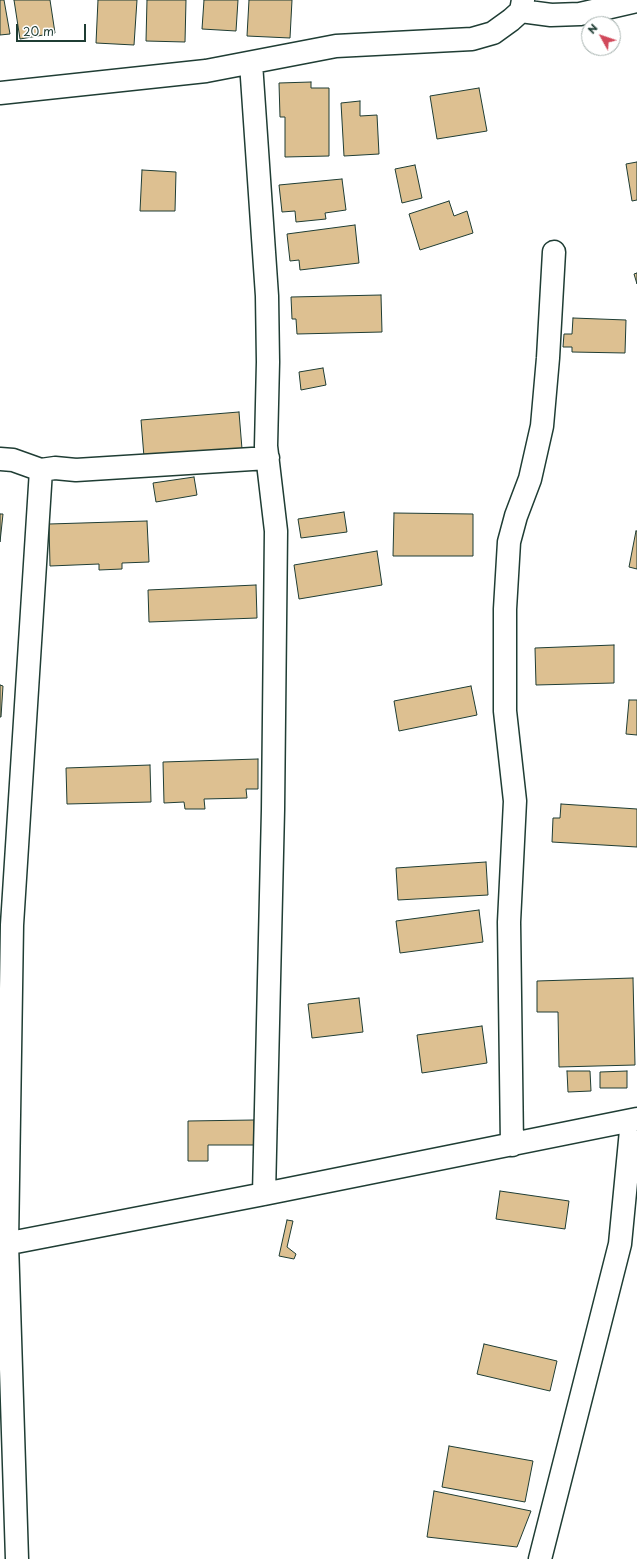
<!DOCTYPE html>
<html>
<head>
<meta charset="utf-8">
<style>
  body { margin:0 }
  #map { position:relative; width:637px; height:1559px; overflow:hidden; background:#fff; font-family:"Playpen Sans",sans-serif }
  canvas { display:block }
  .north { position:absolute; left:581px; top:16px; width:40px; height:40px; box-sizing:border-box; background:#fff; border:1px solid #a5b1ae; border-radius:50%; rotate:310deg; font-size:11px; font-weight:700; line-height:16px; text-align:center; color:#1f3d34 }
  .north::after { content:''; display:block; margin:auto; width:14px; height:18px; background:#d1495b; clip-path:polygon(50% 0,100% 100%,50% 72%,0 100%) }
  .scale { position:absolute; left:16px; top:24px; width:70px; height:18px; box-sizing:border-box; border:2px solid #1f3d34; border-top:0; padding-left:5px; font-size:12px; line-height:14px; white-space:nowrap; color:#1f3d34; -webkit-text-stroke:3px #fff; paint-order:stroke }
</style>
</head>
<body>
<div id="map">
<canvas width="637" height="1559"></canvas>
<div class="north">N</div>
<div class="scale">20 m</div>
</div>
<script>
const context = document.querySelector('canvas').getContext('2d');
context.lineJoin = 'round';
function fill(path, color) {
  context.fillStyle = color;
  context.fill(path, 'evenodd');
}
function shape(rows) {
  const path = new Path2D();
  for (const r of rows) {
    path.moveTo(r[0], r[1]);
    for (let i = 2; i < r.length; i += 2) path.lineTo(r[i], r[i + 1]);
  }
  return path;
}
function stroke(path, color, width, dash) {
  context.strokeStyle = color;
  context.lineWidth = width;
  context.lineCap = dash ? 'butt' : 'round';
  context.setLineDash(dash || []);
  context.stroke(path);
}
const building = shape([
  [0,0,4,0,10,34,0,35,0,0],
  [14,0,50,0,55,33,20,39,14,0],
  [98,0,137,0,134,45,96,43,98,0],
  [147,0,186,0,185,42,146,41,147,0],
  [204,0,238,0,236,31,202,29,204,0],
  [249,0,292,0,290,38,247,36,249,0],
  [311,82,311,88,329,88,329,156,285,157,285,117,280,117,279,83,311,82],
  [479,88,487,131,437,139,430,96,479,88],
  [360,101,360,116,377,115,379,154,344,156,341,103,360,101],
  [637,162,637,200,632,201,626,164,637,162],
  [415,165,422,198,402,203,395,169,415,165],
  [142,170,176,172,175,211,140,211,142,170],
  [342,179,346,210,325,213,326,219,296,222,295,211,282,212,279,185,342,179],
  [449,201,454,216,467,211,473,233,420,250,409,214,449,201],
  [355,225,359,263,300,270,299,260,290,261,287,234,355,225],
  [637,273,637,284,634,274,637,273],
  [381,295,382,332,297,334,296,319,292,319,291,297,381,295],
  [573,318,626,320,625,353,572,352,572,347,563,347,564,334,572,334,573,318],
  [323,368,326,385,301,390,299,372,323,368],
  [239,412,242,449,144,457,141,420,239,412],
  [194,477,197,495,156,502,153,483,194,477],
  [344,512,347,532,301,538,298,519,344,512],
  [394,513,473,514,473,556,393,556,394,513],
  [0,514,3,514,0,542,0,514],
  [147,521,149,562,122,563,122,569,99,570,99,564,50,566,49,524,147,521],
  [636,531,637,531,637,569,629,567,636,531],
  [377,551,382,585,299,599,294,565,377,551],
  [256,585,257,618,149,622,148,590,256,585],
  [614,645,614,683,536,685,535,648,614,645],
  [0,685,3,686,1,717,0,717,0,685],
  [471,686,477,715,399,731,394,701,471,686],
  [629,700,637,700,637,735,626,734,629,700],
  [258,759,258,789,246,789,247,798,204,799,205,809,185,809,184,802,164,803,163,762,258,759],
  [150,765,151,802,67,804,66,768,150,765],
  [561,804,637,809,637,847,552,842,553,818,560,818,561,804],
  [486,862,488,895,398,900,396,868,486,862],
  [479,910,483,942,400,953,396,921,479,910],
  [633,978,635,1065,559,1067,558,1012,537,1012,537,981,633,978],
  [359,998,363,1032,312,1038,308,1004,359,998],
  [482,1026,487,1063,422,1073,417,1035,482,1026],
  [567,1071,590,1071,591,1091,568,1092,567,1071],
  [627,1071,627,1088,600,1088,600,1072,627,1071],
  [254,1120,254,1145,208,1145,208,1161,188,1161,188,1121,254,1120],
  [500,1191,569,1201,565,1229,496,1219,500,1191],
  [287,1220,293,1221,287,1247,296,1254,294,1259,279,1256,287,1220],
  [484,1344,557,1361,550,1391,477,1374,484,1344],
  [449,1446,533,1461,525,1502,442,1487,449,1446],
  [434,1491,531,1511,517,1547,427,1537,434,1491]
]);
fill(building, '#ddc091');
stroke(building, '#1f3d34', 1);
const minor = shape([
  [521,11,551,15,580,14,637,1],
  [251,63,267,296,268,362,266,446,276,531,273,810,264,1194],
  [0,93,206,71,336,46,472,39,493,33,511,20,521,11,523,0],
  [0,459,13,460,41,470,55,468,76,470,268,458],
  [512,1145,509,922,515,801,505,711,505,609,509,542,516,516,530,479,542,426,548,358,554,252],
  [0,1245,264,1194,637,1119],
  [17,1559,7,1243,12,925,41,470],
  [540,1559,620,1244,632,1120]
]);
stroke(minor, '#1f3d34', 25);
stroke(minor, '#fff', 22);
</script>
</body>
</html>
